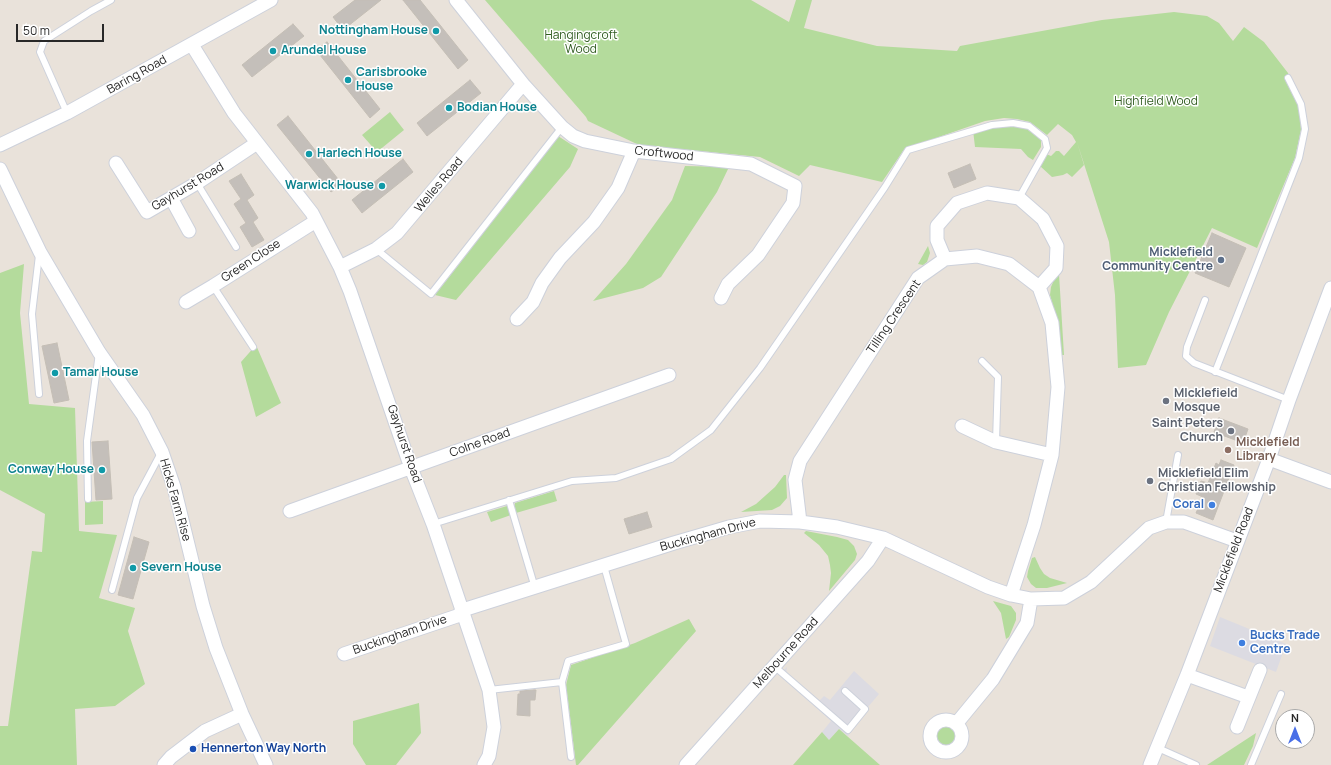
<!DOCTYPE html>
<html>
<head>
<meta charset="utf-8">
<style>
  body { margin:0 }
  #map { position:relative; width:1331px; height:765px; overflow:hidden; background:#e9e2da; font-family:Manrope,sans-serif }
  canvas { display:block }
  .north { position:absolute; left:1275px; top:709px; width:40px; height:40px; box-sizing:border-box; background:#fff; border:1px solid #a9a9a9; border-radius:50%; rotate:0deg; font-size:11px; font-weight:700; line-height:16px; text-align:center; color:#282828 }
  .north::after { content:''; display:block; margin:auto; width:14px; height:18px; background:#496fe7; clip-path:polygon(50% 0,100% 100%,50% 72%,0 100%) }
  .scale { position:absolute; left:16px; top:24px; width:88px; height:18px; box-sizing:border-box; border:2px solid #282828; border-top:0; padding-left:5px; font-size:12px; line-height:14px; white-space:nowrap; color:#282828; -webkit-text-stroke:3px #fff; paint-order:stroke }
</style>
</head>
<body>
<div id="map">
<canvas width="1331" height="765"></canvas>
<div class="north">N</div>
<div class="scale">50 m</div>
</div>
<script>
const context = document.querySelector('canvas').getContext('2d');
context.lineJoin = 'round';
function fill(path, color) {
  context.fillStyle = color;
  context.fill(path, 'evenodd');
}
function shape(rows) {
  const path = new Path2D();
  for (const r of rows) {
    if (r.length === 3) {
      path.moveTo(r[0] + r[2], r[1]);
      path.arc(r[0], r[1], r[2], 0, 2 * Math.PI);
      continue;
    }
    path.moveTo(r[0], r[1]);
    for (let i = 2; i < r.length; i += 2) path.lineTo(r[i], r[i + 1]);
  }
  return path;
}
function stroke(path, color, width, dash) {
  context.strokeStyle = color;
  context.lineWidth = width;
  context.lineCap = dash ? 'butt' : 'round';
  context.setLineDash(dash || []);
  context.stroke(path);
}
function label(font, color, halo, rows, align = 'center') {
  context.font = font + ' Manrope,sans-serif';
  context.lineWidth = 3;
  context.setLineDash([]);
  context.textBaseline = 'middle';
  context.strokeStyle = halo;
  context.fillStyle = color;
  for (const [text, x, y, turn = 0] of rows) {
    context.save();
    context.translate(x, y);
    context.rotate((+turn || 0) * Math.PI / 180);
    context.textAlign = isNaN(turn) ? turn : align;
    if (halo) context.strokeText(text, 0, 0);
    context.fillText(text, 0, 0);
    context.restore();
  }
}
fill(shape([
  [1220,617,1286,644,1276,672,1210,646],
  [787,667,786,674,819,701,824,696,830,700,854,671,879,694,868,707,861,719,853,727,848,736,839,729,829,740,822,732,831,721,779,675]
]), '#dcdbe2');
fill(shape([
  [485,0,751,0,789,22,796,0,812,0,804,28,877,46,957,51,960,46,1102,20,1174,12,1207,16,1219,23,1233,41,1244,27,1264,42,1288,73,1299,106,1301,130,1295,158,1257,248,1212,228,1169,312,1146,365,1118,368,1115,295,1109,242,1077,142,1084,165,1072,177,1067,173,1063,175,1052,177,1040,166,1046,154,1051,156,1056,151,1059,151,1064,156,1076,142,1072,135,1058,124,1047,135,1030,122,1017,119,1004,118,985,121,910,147,903,151,882,182,810,165,799,176,760,157,639,145,588,121,586,117],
  [390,112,404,130,377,152,362,135],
  [1011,125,1024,127,1038,137,1041,140,1041,147,1033,160,1028,157,1021,149,975,147,973,130],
  [558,136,578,149,570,167,456,300,435,295],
  [685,166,729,167,717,192,661,277,643,288,593,301,626,264,672,200],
  [928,246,930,253,927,262,923,265,918,264],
  [24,264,20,313,29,404,75,408,79,531,117,535,99,598,135,608,128,631,145,684,115,706,75,709,77,765,0,765,0,726,8,726,32,551,42,552,45,514,0,490,0,273],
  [1059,274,1064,355,1062,355,1059,328,1050,295,1051,287,1056,275],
  [256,345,281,403,256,417,241,362],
  [784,475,786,475,787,498,780,506,772,510,741,512,756,504,775,487],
  [554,491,557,501,516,513,514,507,515,503],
  [103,501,103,524,85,525,85,502],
  [507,506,511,515,491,522,487,512],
  [806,531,837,537,848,540,854,546,857,554,855,560,829,591,831,573,830,565,828,556,819,545,804,533],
  [1035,557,1040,568,1044,574,1050,578,1067,583,1047,588,1036,588,1031,584,1027,577,1028,571,1032,558],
  [993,601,1011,606,1016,613,1016,620,1009,637,1006,639,1001,613],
  [689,619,696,631,578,765,576,765,566,685,571,665,635,643],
  [419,703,421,733,396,765,366,765,353,744,353,721],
  [944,734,12],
  [839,729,880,765,793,765,822,732,829,740],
  [1256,733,1253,746,1244,765,1207,765]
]), '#b4db9c');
const building = shape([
  [355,0,381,0,343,30,333,17,355,0],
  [403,0,420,0,468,60,458,69,403,0],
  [293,24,304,36,252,77,242,65,293,24],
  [327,42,380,109,370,118,316,50,327,42],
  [470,80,481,93,427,136,417,123,470,80],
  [288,116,342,184,331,192,277,125,288,116],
  [403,159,413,172,362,213,352,200,403,159],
  [970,164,976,179,954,188,948,173,970,164],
  [241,174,254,195,247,200,258,218,253,222,264,240,252,247,240,227,246,223,234,204,241,199,229,181,241,174],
  [1212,233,1246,248,1229,287,1195,273,1212,233],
  [57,343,69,400,54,403,42,346,57,343],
  [1219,418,1248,429,1243,443,1214,432,1219,418],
  [108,441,112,499,96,500,92,442,108,441],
  [1221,460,1234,465,1213,520,1196,513,1203,497,1196,494,1201,481,1208,483,1216,463,1219,465,1221,460],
  [647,512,652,527,629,534,624,519,647,512],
  [134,537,149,542,133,599,118,595,134,537],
  [534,690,536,690,535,700,530,700,530,716,517,715,518,694,520,694,520,691,534,690]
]);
fill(building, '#c4bfba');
stroke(building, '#c4beb5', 1);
const lane = shape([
  [67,113,40,52,44,41,91,11,111,0],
  [197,183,236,247],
  [376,249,431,294,562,127],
  [213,286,253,347],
  [1205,300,1187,347,1186,356,1194,363,1289,400],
  [982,361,998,377,996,442],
  [1215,372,1299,158,1305,129,1301,104,1288,78],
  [39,394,32,314,39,255],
  [88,499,87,441,99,353],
  [509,500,535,588],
  [1166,522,1178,455],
  [433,524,572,481,616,478,671,459,711,430,760,368,885,187,908,150,992,125,1013,123,1029,126,1045,139,1047,148,1019,198],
  [112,590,137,498,161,453],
  [774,666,848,730,865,709,845,691],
  [489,690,562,682],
  [1158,748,1196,765],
  [571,757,562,682,568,661,626,644,604,566],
  [1251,765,1281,694]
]);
const street = shape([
  [456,0,523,84,562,127,573,136,585,141,634,151,751,164,795,186,793,203,758,255,728,284,721,298],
  [192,45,234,113,312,213,340,267,350,291,411,468,433,524,489,690,494,727,489,756,484,765],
  [0,145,67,113,271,0],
  [116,163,147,212,197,183,257,143],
  [0,169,40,252,99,352,143,415,162,452,174,487,203,606,216,648,242,714,266,765],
  [171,198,189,231],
  [945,259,937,240,937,226,957,203,987,193,1019,198,1043,219,1057,246,1056,268,1039,287],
  [340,267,376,249,397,233,523,84],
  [186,302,213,286,316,221],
  [517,319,533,302,542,283,560,258,594,222,618,188,634,151],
  [962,426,996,442,1052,455],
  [1269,459,1331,482],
  [290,511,669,375],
  [800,522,795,480,800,461,918,278,945,259,977,256,1009,264,1039,287,1052,323,1058,387,1052,455,1034,525,1011,595],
  [344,654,457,616,466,609,674,543,729,527,760,521,800,522,837,527,883,538,988,587,1011,595,1031,599,1064,598,1091,582,1149,528,1166,522,1184,522,1237,541],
  [1187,675,1248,697],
  [946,736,16],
  [956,724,993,679,1027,623,1031,599],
  [1237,727,1260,670],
  [164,765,171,757,205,731,242,714],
  [686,765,868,561,883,538],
  [1150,765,1187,675,1269,459,1289,400,1331,288]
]);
stroke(lane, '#cdd1db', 8);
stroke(street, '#cdd1db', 15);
stroke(lane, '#fff', 6);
stroke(street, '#fff', 13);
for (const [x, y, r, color] of [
  [436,31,4,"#0f9aa8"],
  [273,51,4,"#0f9aa8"],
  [348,80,4,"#0f9aa8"],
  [449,108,4,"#0f9aa8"],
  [309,154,4,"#0f9aa8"],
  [382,186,4,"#0f9aa8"],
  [1221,260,4,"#5c6f8a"],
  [55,373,4,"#0f9aa8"],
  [1166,401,4,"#6b7280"],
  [1231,431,4,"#6b7280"],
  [1228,450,4,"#8d6e63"],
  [102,470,4,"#0f9aa8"],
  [1150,481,4,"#6b7280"],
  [1212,505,4,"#3f7fe0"],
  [133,568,4,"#0f9aa8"],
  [1242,643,4,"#3f7fe0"],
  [193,749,4,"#1a4fb4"]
]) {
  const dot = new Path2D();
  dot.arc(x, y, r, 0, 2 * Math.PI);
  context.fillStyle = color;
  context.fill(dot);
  stroke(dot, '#fff', 1.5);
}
label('bold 12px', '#0d838f', '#fff', [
  ["Nottingham House",428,31,"right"],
  ["Arundel House",281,51],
  ["Carisbrooke",356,73],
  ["House",356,87],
  ["Bodian House",457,108],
  ["Harlech House",317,154],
  ["Warwick House",374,186,"right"],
  ["Tamar House",63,373],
  ["Conway House",94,470,"right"],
  ["Severn House",141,568]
], 'left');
label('12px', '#305c20', '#fff', [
  ["Hangingcroft",581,36],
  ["Wood",581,50],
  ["Highfield Wood",1156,102]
]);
label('12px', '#282828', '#fff', [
  ["Baring Road",137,75,-29],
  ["Croftwood",664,154,6],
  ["Welles Road",439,185,-50],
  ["Gayhurst Road",188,187,-31],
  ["Green Close",251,261,-33],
  ["Tilling Crescent",894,317,-56],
  ["Colne Road",480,443,-20],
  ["Gayhurst Road",404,444,71],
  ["Hicks Farm Rise",175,500,74],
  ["Buckingham Drive",708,535,-15],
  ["Micklefield Road",1234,550,-69],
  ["Buckingham Drive",400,635,-19],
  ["Melbourne Road",786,653,-48]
]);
label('bold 12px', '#4e5e75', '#fff', [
  ["Micklefield",1213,253],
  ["Community Centre",1213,267]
], 'right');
label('bold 12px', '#5b616d', '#fff', [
  ["MIcklefield",1174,394],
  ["Mosque",1174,408],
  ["Saint Peters",1223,424,"right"],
  ["Church",1223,438,"right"],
  ["Micklefield Elim",1158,474],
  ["Christian Fellowship",1158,488]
], 'left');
label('bold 12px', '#785e54', '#fff', [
  ["Micklefield",1236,443],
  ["Library",1236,457]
], 'left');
label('bold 12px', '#366cbe', '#fff', [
  ["Coral",1204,505],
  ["Bucks Trade",1250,636,"left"],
  ["Centre",1250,650,"left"]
], 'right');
label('bold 12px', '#164399', '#fff', [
  ["Hennerton Way North",201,749]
], 'left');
</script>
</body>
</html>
